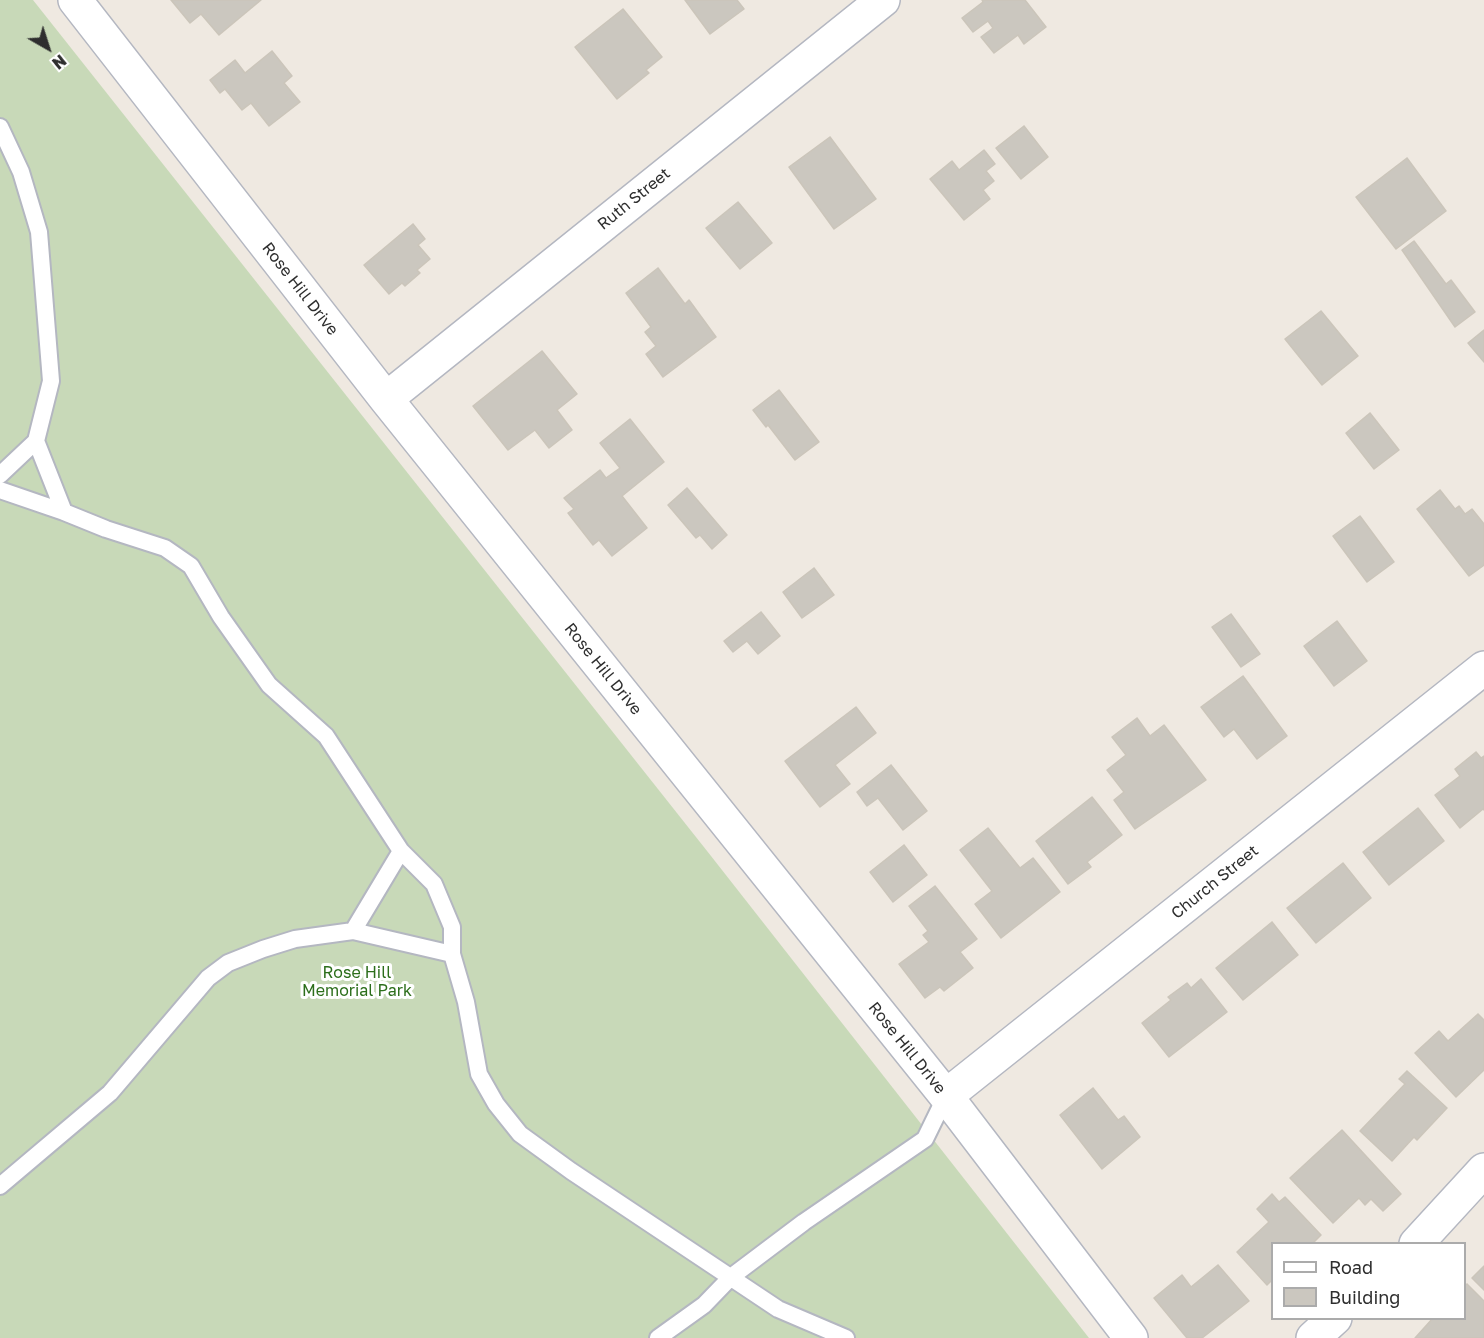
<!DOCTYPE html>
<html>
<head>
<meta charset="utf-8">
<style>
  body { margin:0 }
  #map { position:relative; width:1484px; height:1338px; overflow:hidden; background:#efe9e1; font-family:"Golos Text",sans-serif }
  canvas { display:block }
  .legend { position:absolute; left:1271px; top:1242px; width:195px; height:78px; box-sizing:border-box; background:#fff; border:2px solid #ababab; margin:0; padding:8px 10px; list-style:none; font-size:18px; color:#2e2e2e }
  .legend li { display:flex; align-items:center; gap:12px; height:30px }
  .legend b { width:30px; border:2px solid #ababab }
  .north { position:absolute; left:18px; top:18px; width:60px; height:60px; -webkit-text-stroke:4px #fff; paint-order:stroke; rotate:141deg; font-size:16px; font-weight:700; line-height:24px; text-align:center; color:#2e2e2e }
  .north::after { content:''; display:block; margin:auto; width:21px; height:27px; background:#2e2e2e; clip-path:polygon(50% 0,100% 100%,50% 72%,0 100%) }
</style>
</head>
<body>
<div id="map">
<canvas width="1484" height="1338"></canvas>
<ul class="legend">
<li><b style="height:8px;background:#fff"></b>Road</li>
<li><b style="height:16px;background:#cbc7bf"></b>Building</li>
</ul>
<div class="north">N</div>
</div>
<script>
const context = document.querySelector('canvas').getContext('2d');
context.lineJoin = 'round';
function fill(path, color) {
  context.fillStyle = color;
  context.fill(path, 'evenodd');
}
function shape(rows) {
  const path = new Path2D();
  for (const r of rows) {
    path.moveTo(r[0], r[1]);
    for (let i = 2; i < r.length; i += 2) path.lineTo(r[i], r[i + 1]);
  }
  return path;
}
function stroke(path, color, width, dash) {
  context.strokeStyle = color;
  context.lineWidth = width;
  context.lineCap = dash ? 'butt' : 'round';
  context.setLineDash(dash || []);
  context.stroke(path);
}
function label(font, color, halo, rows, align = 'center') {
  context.font = font + ' "Golos Text",sans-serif';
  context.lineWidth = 6;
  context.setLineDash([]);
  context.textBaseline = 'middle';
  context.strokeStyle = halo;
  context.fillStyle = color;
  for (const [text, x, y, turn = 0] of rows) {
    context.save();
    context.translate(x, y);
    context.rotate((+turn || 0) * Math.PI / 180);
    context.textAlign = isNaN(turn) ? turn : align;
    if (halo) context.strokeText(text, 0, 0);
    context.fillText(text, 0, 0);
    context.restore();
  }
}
fill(shape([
  [0,0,33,0,711,856,1089,1338,0,1338]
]), '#c8d9b8');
const building = shape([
  [171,0,261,0,219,35,201,14,190,23,171,0],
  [685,0,737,0,744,9,710,34,685,0],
  [982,0,1025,0,1046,27,1024,44,1018,35,994,53,981,37,993,28,988,21,973,32,962,18,983,2,982,0],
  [623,9,662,57,646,70,649,73,617,99,575,47,623,9],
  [272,51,292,76,284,83,300,102,269,126,251,103,242,110,225,89,220,93,210,80,235,60,245,73,272,51],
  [1024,126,1048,157,1021,179,996,148,1024,126],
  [830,137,876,199,834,229,789,167,830,137],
  [984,150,995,164,986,171,994,181,983,190,990,199,964,220,930,179,952,161,959,170,984,150],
  [1407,158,1446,211,1396,249,1356,197,1407,158],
  [738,202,772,243,740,269,706,228,738,202],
  [413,224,425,239,418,245,430,259,417,270,420,273,405,286,402,283,389,294,364,265,413,224],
  [1414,241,1446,284,1451,280,1475,312,1455,327,1402,250,1414,241],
  [658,268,685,304,689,300,716,337,663,377,646,354,656,346,645,332,651,327,626,293,658,268],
  [1321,311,1358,356,1322,385,1285,339,1321,311],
  [1484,330,1484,362,1468,343,1484,330],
  [542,351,577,394,557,410,572,430,549,448,535,430,508,450,473,406,542,351],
  [779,390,819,442,795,460,768,425,766,427,753,410,779,390],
  [1370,413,1399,450,1374,469,1346,433,1370,413],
  [630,419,664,462,622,496,647,528,612,556,599,540,593,545,568,513,574,509,564,498,600,470,606,478,620,468,600,443,630,419],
  [687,488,727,535,712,549,700,535,696,538,668,505,687,488],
  [1440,490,1455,509,1459,506,1465,514,1472,509,1484,524,1484,565,1469,576,1417,509,1440,490],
  [1360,516,1394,562,1367,582,1333,536,1360,516],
  [814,568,834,595,802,618,783,592,814,568],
  [761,612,780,636,758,654,747,641,733,652,724,641,761,612],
  [1231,614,1260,654,1241,667,1212,627,1231,614],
  [1337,621,1367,661,1334,686,1304,646,1337,621],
  [1243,676,1287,736,1257,759,1234,729,1224,737,1201,707,1243,676],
  [856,707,876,733,835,765,850,784,820,807,785,761,856,707],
  [1137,718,1150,736,1164,725,1206,780,1135,829,1114,800,1124,792,1107,770,1126,755,1112,737,1137,718],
  [1476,752,1481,758,1484,756,1484,810,1483,809,1460,828,1435,795,1460,776,1455,769,1476,752],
  [891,765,927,811,903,830,878,798,867,806,857,792,891,765],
  [1092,797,1122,835,1087,862,1091,867,1068,884,1036,841,1092,797],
  [1418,808,1444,841,1389,885,1363,852,1418,808],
  [988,828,1020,868,1033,858,1060,892,1001,938,975,904,992,891,960,850,988,828],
  [904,845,927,875,893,902,870,872,904,845],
  [1343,863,1371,898,1316,943,1287,908,1343,863],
  [935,886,977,939,960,952,973,968,944,991,940,987,925,998,899,964,929,942,923,935,928,931,909,906,935,886],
  [1272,922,1298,955,1243,1000,1216,968,1272,922],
  [1201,979,1227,1012,1169,1057,1142,1023,1171,1000,1168,997,1187,983,1191,988,1201,979],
  [1478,1014,1484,1020,1484,1070,1456,1097,1415,1053,1439,1031,1448,1041,1478,1014],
  [1407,1071,1447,1108,1417,1140,1414,1137,1392,1161,1360,1131,1405,1084,1399,1079,1407,1071],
  [1093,1088,1118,1120,1124,1116,1140,1137,1102,1169,1060,1115,1093,1088],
  [1342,1130,1401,1194,1383,1211,1371,1199,1365,1205,1359,1198,1333,1223,1290,1178,1342,1130],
  [1272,1194,1279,1202,1285,1197,1321,1235,1312,1244,1272,1244,1272,1280,1267,1285,1237,1252,1269,1222,1257,1209,1272,1194],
  [1218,1265,1249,1301,1202,1338,1187,1338,1154,1298,1182,1275,1191,1287,1218,1265],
  [1484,1266,1484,1290,1472,1278,1484,1266],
  [1467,1284,1484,1301,1484,1338,1415,1338,1433,1318,1464,1318,1464,1286,1467,1284]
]);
fill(building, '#cbc7bf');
stroke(building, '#cbc5ba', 1.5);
const lane = shape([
  [0,127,21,172,39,232,51,381,36,441,0,475],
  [36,441,64,512,106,529,165,548,191,566,221,617,269,685,326,736,401,851,434,884,452,927,452,954,466,1002,479,1074,496,1104,520,1134,571,1171,778,1309,846,1338],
  [0,490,64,512],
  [353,931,401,851],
  [0,1186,110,1093,208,978,228,963,263,949,295,939,353,931,452,954],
  [658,1338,704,1305,731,1277,804,1222,925,1139,946,1096]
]);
const street = shape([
  [75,0,386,399,946,1096,1131,1338],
  [386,399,883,0],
  [946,1096,1484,668],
  [1416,1244,1484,1170],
  [1313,1338,1335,1318]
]);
stroke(lane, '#b4b7c1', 20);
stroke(street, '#b4b7c1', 36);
stroke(lane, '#fff', 16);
stroke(street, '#fff', 33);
label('16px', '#2e2e2e', '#fff', [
  ["Ruth Street",634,199,-39],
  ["Rose Hill Drive",300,289,52],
  ["Rose Hill Drive",603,669,51],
  ["Church Street",1215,882,-39],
  ["Rose Hill Drive",907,1048,51]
]);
label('16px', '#2c6e1b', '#fff', [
  ["Rose Hill",357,973],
  ["Memorial Park",357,991]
]);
</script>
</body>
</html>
